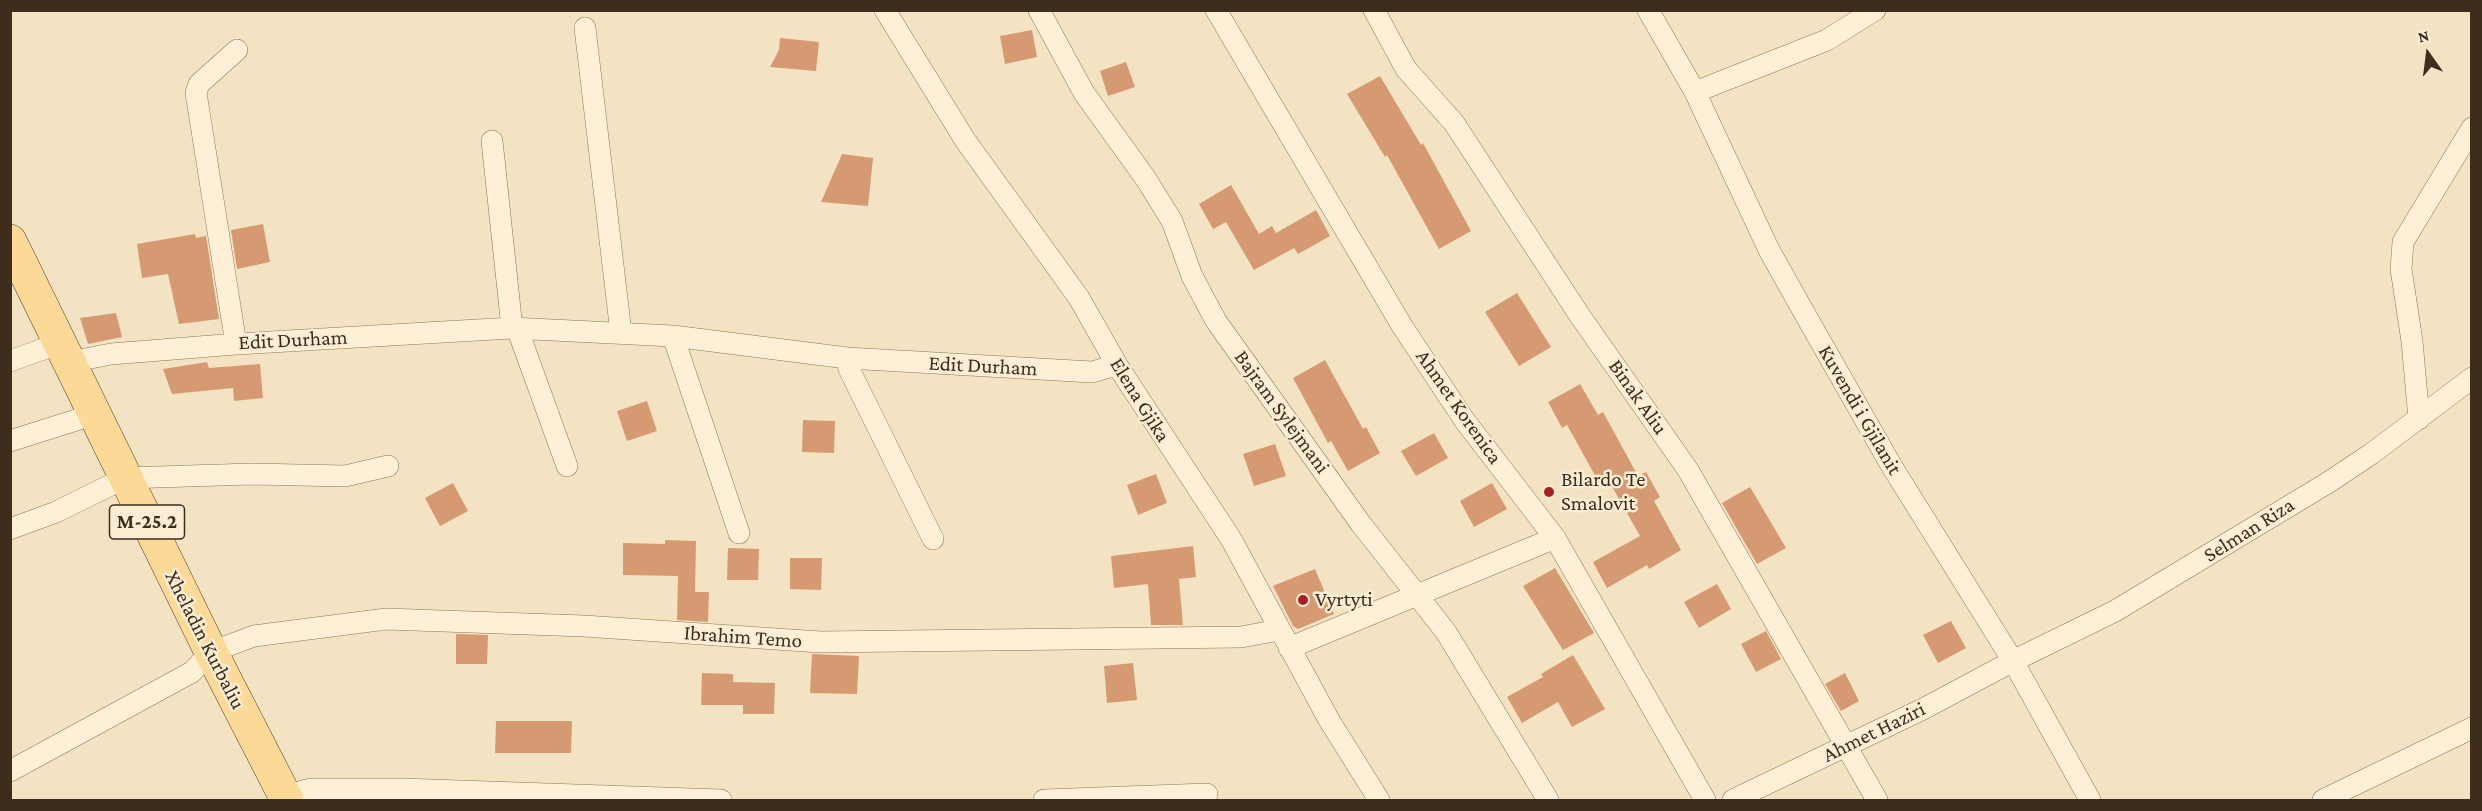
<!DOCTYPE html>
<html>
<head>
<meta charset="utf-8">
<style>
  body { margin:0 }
  #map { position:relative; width:2482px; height:811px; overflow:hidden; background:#f3e3c2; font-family:"Crimson Pro",serif }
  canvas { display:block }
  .frame { position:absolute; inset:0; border:12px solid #3e2c1c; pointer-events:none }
  .north { position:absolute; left:2398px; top:24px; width:60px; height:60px; -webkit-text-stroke:4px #faedd3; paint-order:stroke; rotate:346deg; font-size:16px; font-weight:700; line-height:24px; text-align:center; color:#3e2c1c }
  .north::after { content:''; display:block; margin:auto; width:21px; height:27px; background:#3e2c1c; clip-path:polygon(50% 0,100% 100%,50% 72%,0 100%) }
</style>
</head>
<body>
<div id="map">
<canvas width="2482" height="811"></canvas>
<div class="frame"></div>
<div class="north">N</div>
</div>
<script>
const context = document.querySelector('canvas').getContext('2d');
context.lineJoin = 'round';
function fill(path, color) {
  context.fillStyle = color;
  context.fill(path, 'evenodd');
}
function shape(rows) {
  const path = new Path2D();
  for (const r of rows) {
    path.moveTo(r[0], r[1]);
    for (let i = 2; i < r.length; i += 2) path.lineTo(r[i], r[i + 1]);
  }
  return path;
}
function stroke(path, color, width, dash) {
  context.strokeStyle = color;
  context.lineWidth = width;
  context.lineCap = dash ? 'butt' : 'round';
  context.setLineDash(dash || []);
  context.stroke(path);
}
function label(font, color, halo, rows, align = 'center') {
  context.font = font + ' "Crimson Pro",serif';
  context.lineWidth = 5;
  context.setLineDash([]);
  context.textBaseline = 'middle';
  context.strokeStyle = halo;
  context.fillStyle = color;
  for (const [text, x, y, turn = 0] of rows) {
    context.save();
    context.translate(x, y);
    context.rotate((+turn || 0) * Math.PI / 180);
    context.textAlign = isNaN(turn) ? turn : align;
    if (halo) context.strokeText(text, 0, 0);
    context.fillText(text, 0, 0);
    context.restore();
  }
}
fill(shape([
  [1032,30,1037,57,1005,64,1000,36],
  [780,38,819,42,816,71,770,67,779,50],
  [1126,62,1135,87,1108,96,1100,71],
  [1380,76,1421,145,1423,143,1471,231,1439,249,1387,155,1385,157,1347,94],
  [842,154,873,158,868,206,821,202],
  [1231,185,1259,234,1272,226,1276,233,1316,210,1330,236,1298,254,1294,248,1254,270,1226,222,1213,229,1199,204],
  [263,224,270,262,237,269,231,230],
  [195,234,196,238,206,236,219,319,179,324,168,274,142,278,137,244],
  [1517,293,1551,347,1519,366,1485,312],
  [116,313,122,337,88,344,80,318],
  [1325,360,1363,429,1366,427,1380,453,1348,471,1331,441,1328,443,1293,378],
  [207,362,209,368,260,364,263,398,234,401,233,388,172,394,163,369],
  [1580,384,1598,415,1603,412,1638,476,1646,472,1660,497,1654,501,1681,550,1649,569,1647,565,1607,588,1593,562,1640,536,1610,483,1602,488,1567,425,1562,428,1548,402],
  [647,401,657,431,627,441,617,411],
  [803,420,835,421,834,453,802,452],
  [1434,433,1448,458,1416,476,1401,451],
  [1275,444,1286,476,1254,486,1243,454],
  [1156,474,1167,503,1138,515,1127,485],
  [453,483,468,511,440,526,425,498],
  [1492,483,1507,509,1474,527,1460,501],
  [1750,487,1786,548,1757,564,1722,503],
  [665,540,696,541,695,592,709,592,708,622,677,620,678,576,623,575,623,543,665,544],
  [1193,546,1196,577,1179,579,1183,625,1151,625,1148,584,1114,588,1111,556],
  [728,548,759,549,758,580,727,580],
  [790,558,822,558,821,590,790,589],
  [1555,568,1594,633,1563,650,1523,586],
  [1315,569,1334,614,1298,629,1293,626,1273,586],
  [1717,584,1731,609,1699,628,1684,602],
  [1951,621,1966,648,1938,663,1923,635],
  [1766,631,1781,659,1756,672,1741,644],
  [456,634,488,635,487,664,456,664],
  [812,654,859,656,857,694,810,693],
  [1573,655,1605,709,1572,727,1558,702,1522,723,1507,697,1543,677,1541,674],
  [1133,663,1137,700,1107,703,1104,666],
  [702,673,733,674,733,682,775,683,774,714,743,714,743,705,701,705],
  [1845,673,1859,701,1841,711,1825,684],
  [496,721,572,721,571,753,495,753]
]), '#d69a73');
const street = shape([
  [885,10,965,140,1079,298,1117,365,1231,539,1329,720,1379,800],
  [1039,10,1084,93,1146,179,1172,221,1192,276,1216,321,1361,524,1446,632,1548,800],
  [1216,10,1402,326,1465,421,1555,538,1705,800],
  [1374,10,1406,69,1454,123,1580,316,1688,470,1877,800],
  [1648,10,1695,92,1769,250,1806,316,1891,465,2013,661,2090,800],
  [585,28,621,333],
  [1695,92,1827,40,1875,10],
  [492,141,512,328],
  [517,328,567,466],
  [673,336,739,533],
  [236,344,196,93,199,84,237,50],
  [847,358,849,369,933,539],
  [10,361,60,343],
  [70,362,111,354,236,344,512,328,673,336,847,358,1092,372,1117,365],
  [2419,419,2412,341,2401,269,2403,242,2472,128],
  [10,441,95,414],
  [10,529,56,512,125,478,252,474,345,476,388,466],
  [1289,648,1555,538],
  [10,771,192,672,211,652,254,636,386,619,584,626,820,642,1241,637,1279,630],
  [284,796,311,789,402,789,721,800],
  [1044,800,1207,794],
  [1733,800,1923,709,2013,661,2115,611,2329,482,2371,454,2472,378],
  [2323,800,2472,728]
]);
const primary = shape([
  [10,241,211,652,287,800]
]);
stroke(street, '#907456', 22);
stroke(primary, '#5d412b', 34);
stroke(street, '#fdf0d7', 21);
stroke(primary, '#fbd996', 33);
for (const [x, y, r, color] of [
  [1549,492,6,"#a71f23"],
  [1303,600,6,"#a71f23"]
]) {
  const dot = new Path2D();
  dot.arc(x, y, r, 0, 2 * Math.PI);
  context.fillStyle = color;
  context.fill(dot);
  stroke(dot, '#faedd3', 2);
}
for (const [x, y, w] of [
  [147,522,75]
]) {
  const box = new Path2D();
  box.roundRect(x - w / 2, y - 17, w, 34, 4.5);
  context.fillStyle = '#faedd3';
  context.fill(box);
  stroke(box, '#3e2c1c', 1.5);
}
label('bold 20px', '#3e2c1c', null, [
  ["M-25.2",147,522]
]);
label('21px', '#3e2c1c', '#faedd3', [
  ["Edit Durham",293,340,-3],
  ["Edit Durham",983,366,3],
  ["Binak Aliu",1638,397,55],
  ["Elena Gjika",1140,400,58],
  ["Ahmet Korenica",1459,407,55],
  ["Kuvendi i Gjilanit",1860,410,60],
  ["Bajram Sylejmani",1282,412,54],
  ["Selman Riza",2249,530,-32],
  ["Ibrahim Temo",743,637,4],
  ["Xheladin Kurbaliu",205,640,63],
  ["Ahmet Haziri",1874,732,-26]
]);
label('21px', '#3e2c1c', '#faedd3', [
  ["Bilardo Te",1561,480],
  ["Smalovit",1561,504],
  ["Vyrtyti",1315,600]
], 'left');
</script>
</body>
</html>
